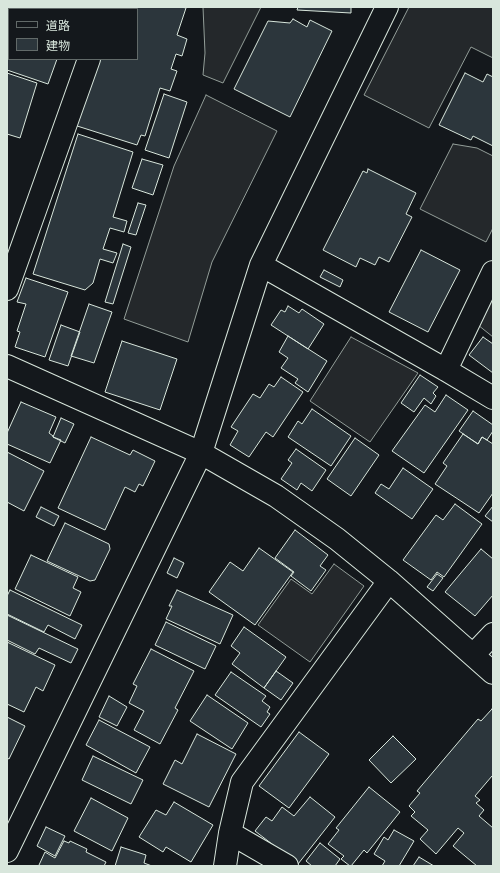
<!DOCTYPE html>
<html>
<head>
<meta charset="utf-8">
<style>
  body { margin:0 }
  #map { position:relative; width:500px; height:873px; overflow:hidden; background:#14181c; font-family:Inter,"Noto Sans JP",sans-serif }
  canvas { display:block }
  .frame { position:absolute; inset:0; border:8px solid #d8e6dc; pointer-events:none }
  .legend { position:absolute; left:8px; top:8px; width:130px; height:52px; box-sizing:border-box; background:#14181c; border:1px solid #626a69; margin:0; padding:5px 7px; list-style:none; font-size:12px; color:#d8e6dc }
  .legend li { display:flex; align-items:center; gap:8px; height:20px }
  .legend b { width:20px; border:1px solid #626a69 }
</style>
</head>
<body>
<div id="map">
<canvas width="500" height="873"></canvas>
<div class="frame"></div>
<ul class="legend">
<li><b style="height:5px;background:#14181c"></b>道路</li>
<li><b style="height:11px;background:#2c363c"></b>建物</li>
</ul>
</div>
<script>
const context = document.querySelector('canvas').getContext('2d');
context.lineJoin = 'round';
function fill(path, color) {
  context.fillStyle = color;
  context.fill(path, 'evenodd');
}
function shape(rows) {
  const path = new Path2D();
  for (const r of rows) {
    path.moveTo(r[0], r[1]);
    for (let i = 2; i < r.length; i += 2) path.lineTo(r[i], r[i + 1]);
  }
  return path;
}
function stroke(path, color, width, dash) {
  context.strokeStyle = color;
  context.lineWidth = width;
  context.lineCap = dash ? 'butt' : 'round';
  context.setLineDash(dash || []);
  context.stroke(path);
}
const parking = shape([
  [203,7,261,7,223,83,203,75,205,53,203,7],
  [409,7,493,7,493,58,471,47,429,128,364,95,409,7],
  [206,95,277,131,212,262,188,342,124,319,174,166,206,95],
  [453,144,477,148,493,156,493,228,486,242,420,209,453,144],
  [493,296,493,337,478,325,493,296],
  [351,337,418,373,370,442,310,401,351,337],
  [334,564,364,586,310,662,258,625,291,579,312,594,334,564]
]);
fill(parking, '#24282b');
stroke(parking, '#939e99', 1);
const building = shape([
  [7,7,71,7,71,9,9,9,9,33,7,33,7,7],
  [112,7,182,7,186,8,177,35,187,39,182,56,176,54,171,69,177,71,170,91,160,88,145,136,141,135,137,145,74,125,95,59,137,59,137,9,111,9,112,7],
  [298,7,351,7,351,13,297,10,298,7],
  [293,19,307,27,310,20,332,31,290,117,234,89,268,21,290,23,293,19],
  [9,54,9,59,57,59,48,84,7,70,7,60,9,54],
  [7,73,37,83,20,138,7,134,7,73],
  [465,73,483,82,487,74,493,77,493,146,473,136,471,140,439,125,465,73],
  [164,94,187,102,169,158,145,150,164,94],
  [78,134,133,152,113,217,127,221,124,232,110,228,103,249,117,253,113,263,100,259,93,283,85,290,33,274,78,134],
  [142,159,163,165,153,195,132,188,142,159],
  [368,169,416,193,406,214,412,217,389,262,379,257,375,265,360,258,356,267,323,250,363,171,367,173,368,169],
  [138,203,146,205,136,235,128,233,138,203],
  [123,244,131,247,113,304,105,302,123,244],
  [421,250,460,270,428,332,389,312,421,250],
  [324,270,343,280,340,287,320,277,324,270],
  [26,278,68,292,45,357,15,347,20,332,17,331,26,304,17,302,26,278],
  [89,304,112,312,94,363,71,356,89,304],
  [288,306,299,313,302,309,324,324,308,349,271,325,281,310,285,312,288,306],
  [61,325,80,332,68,366,49,360,61,325],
  [288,336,327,361,308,392,295,383,298,379,281,368,288,358,279,352,288,336],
  [483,337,493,344,493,373,469,355,483,337],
  [122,341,177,359,160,410,105,392,122,341],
  [420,375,438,387,433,393,436,396,431,404,424,398,414,412,401,403,420,375],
  [281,377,303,392,273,437,266,432,249,457,230,445,238,431,231,427,253,394,260,398,269,384,274,387,281,377],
  [446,395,468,410,424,473,392,451,425,405,435,412,446,395],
  [21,402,56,417,49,433,53,436,53,437,61,440,50,463,7,444,7,433,21,402],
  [312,409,351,436,331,466,288,437,298,421,302,424,312,409],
  [473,411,493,425,493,431,487,440,482,437,478,444,459,431,473,411],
  [61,418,74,424,65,443,53,437,61,418],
  [463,434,478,444,482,437,493,444,493,493,479,513,435,484,447,466,443,463,463,434],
  [91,437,130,455,133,450,155,461,143,486,139,484,135,492,125,487,105,530,58,508,91,437],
  [355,438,379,455,351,496,327,479,355,438],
  [296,449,326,470,312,491,301,483,297,490,281,479,292,463,288,460,296,449],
  [7,452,44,471,24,511,7,502,7,452],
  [403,468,433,489,412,519,375,493,381,484,389,489,403,468],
  [455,504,482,524,444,577,437,572,431,580,403,560,436,515,443,520,455,504],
  [493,506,493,522,485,516,493,506],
  [41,507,59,516,54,526,36,517,41,507],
  [65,523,109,544,110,549,95,580,90,581,47,561,65,523],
  [295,530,328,555,320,566,326,570,311,591,291,576,294,572,275,558,295,530],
  [259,548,293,572,255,625,209,592,230,562,243,571,259,548],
  [481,549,493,559,493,595,475,616,445,592,481,549],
  [31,555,78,577,73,588,81,592,70,616,15,589,31,555],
  [174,558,184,563,177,578,167,573,174,558],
  [437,574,443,578,433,591,427,587,437,574],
  [10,590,82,625,75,639,48,625,44,632,7,614,7,596,10,590],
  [177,590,233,615,220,644,166,619,172,606,169,606,177,590],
  [7,615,78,649,71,663,39,648,35,654,7,640,7,615],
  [166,622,216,646,205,669,155,645,166,622],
  [244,627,286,657,264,688,232,664,240,653,231,646,244,627],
  [7,642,55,665,43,691,36,687,24,712,7,704,7,642],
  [151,649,194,671,175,708,178,710,160,744,134,730,144,711,129,703,137,686,133,684,151,649],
  [276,671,293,683,281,700,264,688,276,671],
  [231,672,266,696,262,701,270,707,267,712,270,714,261,727,215,695,231,672],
  [207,695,248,723,232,749,190,721,207,695],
  [109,696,127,707,117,726,99,717,109,696],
  [492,709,493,710,493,777,492,776,475,796,480,800,476,803,484,810,479,816,493,828,493,866,477,866,453,846,464,833,458,828,436,854,420,839,428,830,411,816,415,812,409,806,420,793,417,791,478,719,481,721,492,709],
  [7,717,25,726,9,759,7,758,7,717],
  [99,720,150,747,136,773,86,745,99,720],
  [299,732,329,754,289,808,259,786,299,732],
  [197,734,236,754,209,807,163,784,175,760,182,764,197,734],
  [393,736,416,759,391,783,369,760,393,736],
  [93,756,143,780,131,804,82,780,93,756],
  [369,787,400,812,367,853,364,850,351,866,350,866,341,859,344,856,328,844,339,830,336,828,369,787],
  [310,797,335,817,298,864,255,831,266,817,272,821,282,807,294,816,310,797],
  [91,798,128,818,112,851,74,831,91,798],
  [174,802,213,825,191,862,166,847,163,852,139,837,156,810,166,815,174,802],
  [46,827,65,836,55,856,37,846,46,827],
  [394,830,414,841,399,866,382,866,385,861,374,854,384,837,388,840,394,830],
  [64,841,69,843,70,841,87,849,86,852,106,862,104,866,41,866,39,865,45,852,55,858,64,841],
  [320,843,340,859,335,866,312,866,306,861,320,843],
  [121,847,146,855,144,863,152,866,115,866,121,847],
  [419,857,434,866,413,866,419,857]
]);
fill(building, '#2c363c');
stroke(building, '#d8e6dc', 1);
const street = shape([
  [106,9,107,7],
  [261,265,446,370,493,398],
  [7,289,89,59],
  [7,366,201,453,276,496,337,539,389,581,493,673],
  [446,370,493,272],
  [473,655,493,634],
  [230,833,287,866],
  [7,851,201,453,261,265,387,7],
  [225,866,230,833,242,782,389,581]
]);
stroke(street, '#d8e6dc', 24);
stroke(street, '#14181c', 22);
</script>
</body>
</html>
